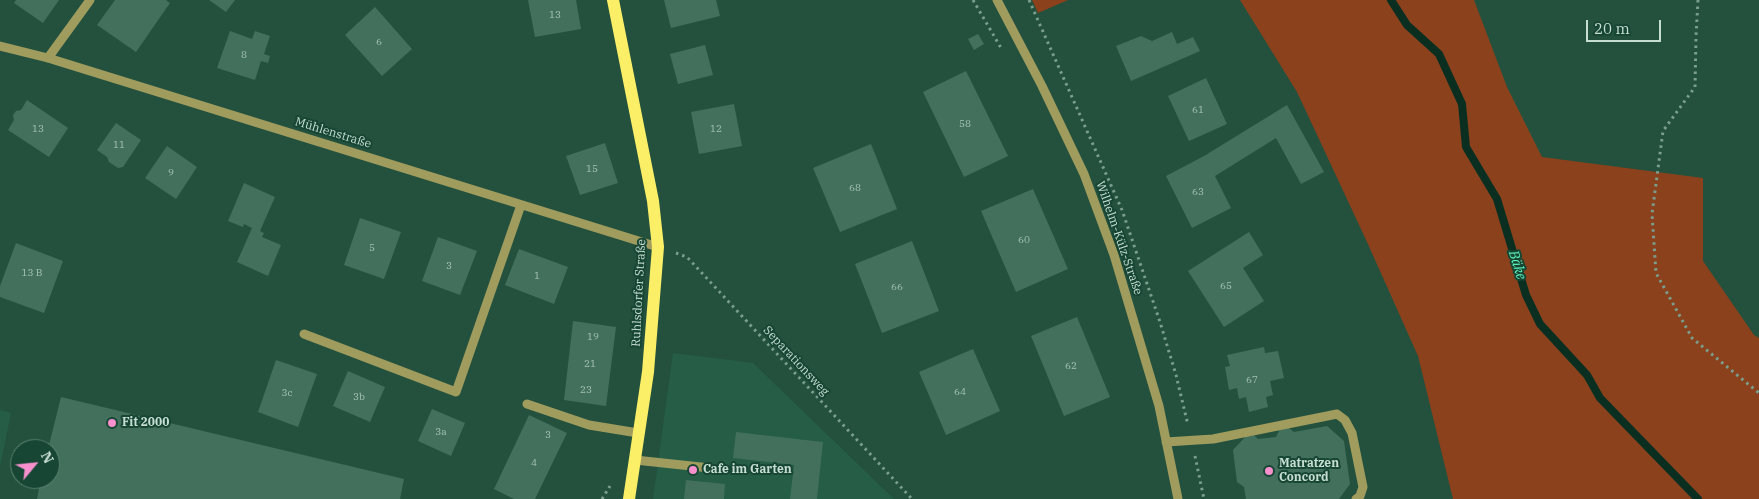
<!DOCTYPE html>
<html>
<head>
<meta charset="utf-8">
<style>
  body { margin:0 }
  #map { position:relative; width:1759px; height:499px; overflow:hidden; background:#23513e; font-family:"IBM Plex Serif",serif }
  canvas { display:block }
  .north { position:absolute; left:10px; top:439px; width:50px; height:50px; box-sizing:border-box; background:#174634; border:1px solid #5d8373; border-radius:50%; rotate:62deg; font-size:14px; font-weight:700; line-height:20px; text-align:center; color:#c6ded2 }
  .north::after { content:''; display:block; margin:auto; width:18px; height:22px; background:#f790cd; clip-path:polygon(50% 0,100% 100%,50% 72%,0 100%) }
  .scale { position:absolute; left:1586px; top:20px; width:75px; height:22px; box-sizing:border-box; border:2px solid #c6ded2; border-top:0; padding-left:6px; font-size:15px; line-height:18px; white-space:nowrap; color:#c6ded2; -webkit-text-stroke:4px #174634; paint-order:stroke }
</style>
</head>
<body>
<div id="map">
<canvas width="1759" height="499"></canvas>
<div class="north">N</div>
<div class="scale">20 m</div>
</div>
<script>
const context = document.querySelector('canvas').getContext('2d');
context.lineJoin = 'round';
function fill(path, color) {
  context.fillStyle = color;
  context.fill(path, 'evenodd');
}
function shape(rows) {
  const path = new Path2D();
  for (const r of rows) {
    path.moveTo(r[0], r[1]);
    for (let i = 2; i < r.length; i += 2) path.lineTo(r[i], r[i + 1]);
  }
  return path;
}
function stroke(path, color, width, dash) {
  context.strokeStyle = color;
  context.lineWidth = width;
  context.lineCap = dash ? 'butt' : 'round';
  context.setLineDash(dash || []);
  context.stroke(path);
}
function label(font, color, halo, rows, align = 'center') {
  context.font = font + ' "IBM Plex Serif",serif';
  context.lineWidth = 4;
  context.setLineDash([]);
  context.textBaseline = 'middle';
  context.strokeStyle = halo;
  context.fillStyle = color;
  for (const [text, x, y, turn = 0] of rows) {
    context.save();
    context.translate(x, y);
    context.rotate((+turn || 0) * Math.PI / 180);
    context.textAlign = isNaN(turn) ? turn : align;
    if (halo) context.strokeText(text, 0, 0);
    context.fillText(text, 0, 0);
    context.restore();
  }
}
fill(shape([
  [673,353,753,363,894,499,653,499],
  [0,410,11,413,0,467]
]), '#255d47');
fill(shape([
  [1032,0,1068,0,1038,13],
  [1240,0,1474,0,1507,87,1542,157,1703,178,1703,261,1754,335,1759,338,1759,499,1453,499,1418,356,1367,242,1297,92]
]), '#8b411c');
stroke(shape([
  [1391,0,1407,25,1439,54,1462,104,1466,147,1497,199,1526,295,1540,324,1587,375,1600,398,1698,499]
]), '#0a2f21', 8);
fill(shape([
  [16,0,59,0,43,23,14,3],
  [115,0,166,0,170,3,136,52,97,25],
  [209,0,235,0,226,12],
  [528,0,576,0,581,29,535,37],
  [664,0,716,0,720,16,671,28],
  [375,7,412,49,382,76,345,35],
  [230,31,252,39,255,31,270,36,264,54,270,56,268,63,261,61,255,80,217,68],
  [1172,32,1177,44,1193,37,1200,51,1131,81,1116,46,1141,36,1152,41],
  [978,34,984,44,974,50,968,39],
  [705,45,713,75,678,84,670,54],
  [966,71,1008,156,964,177,923,92],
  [1206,78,1227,124,1189,141,1168,96],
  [27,100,68,128,49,157,8,130,14,120,13,115,16,111,21,110],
  [734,104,742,146,699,154,691,112],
  [1287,105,1324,172,1301,184,1276,138,1215,176,1231,208,1192,228,1166,176,1204,156],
  [116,123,141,140,123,167,118,168,109,162,107,157,97,150],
  [605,143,618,183,580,195,566,156],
  [871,144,897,209,840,232,813,168],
  [167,146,197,167,176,199,145,178],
  [244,183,275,197,260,231,264,233,262,237,281,245,268,276,237,262,252,228,244,224,243,227,228,221],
  [1033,189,1068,269,1016,292,981,211],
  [360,218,401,232,384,279,344,265],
  [1249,232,1263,255,1243,268,1264,301,1224,327,1188,271],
  [438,237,477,251,460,295,422,281],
  [912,241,939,311,882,333,855,264],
  [16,243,63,261,44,313,0,297,0,286],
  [519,249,568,267,554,304,505,285],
  [1077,317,1110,397,1064,416,1031,336],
  [573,321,616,327,606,406,564,400],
  [1264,347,1265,353,1278,351,1284,378,1270,381,1273,395,1266,397,1268,407,1249,412,1246,397,1239,399,1237,388,1229,390,1225,367,1230,366,1227,355],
  [973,349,1000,411,946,435,919,372],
  [276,360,317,374,298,427,258,412],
  [348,371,385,387,370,422,333,406],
  [61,397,404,479,400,499,37,499,41,479,50,479,50,449,48,449],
  [432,409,465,423,451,456,418,441],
  [529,415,567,433,535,499,514,499,494,489],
  [1327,426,1344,441,1350,484,1339,499,1246,499,1244,487,1237,482,1233,450,1246,436,1253,434,1258,439,1276,437,1280,429,1289,428,1294,432],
  [736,432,823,442,817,499,790,499,794,465,733,458],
  [686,480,725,484,724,499,684,499]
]), '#42705c');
stroke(shape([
  [973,0,1001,48],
  [1029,0,1122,210,1160,322,1176,375,1188,425],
  [1698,0,1696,36,1695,87,1663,131,1652,214,1656,273,1692,338,1759,393],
  [676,253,687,257,912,499],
  [1195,456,1204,499],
  [602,499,610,486]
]), '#7b9e8e', 3, [2.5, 4]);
stroke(shape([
  [997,0,1042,86,1084,174,1114,255,1159,406,1178,499],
  [0,46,48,58,658,247],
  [48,58,90,0],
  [304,334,456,392,521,205],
  [527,404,589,425,638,433],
  [1166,442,1213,439,1337,414,1345,420,1352,433,1363,487,1360,496,1356,499],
  [635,460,710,468]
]), '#a09c5e', 9);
stroke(shape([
  [613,0,653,201,658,247,648,372,629,499]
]), '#faef66', 12);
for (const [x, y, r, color] of [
  [112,423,5,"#f790cd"],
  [693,470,5,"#f790cd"],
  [1269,471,5,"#f790cd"]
]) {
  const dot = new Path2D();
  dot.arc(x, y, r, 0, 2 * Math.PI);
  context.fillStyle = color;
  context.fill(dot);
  stroke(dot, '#174634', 2);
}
label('10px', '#a5c2b4', null, [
  ["13",555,15],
  ["6",379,42],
  ["8",244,55],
  ["61",1198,110],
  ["58",965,124],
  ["13",38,129],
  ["12",716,129],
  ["11",119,145],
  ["15",592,169],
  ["9",171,173],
  ["68",855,188],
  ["63",1198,192],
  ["60",1024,240],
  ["5",372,248],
  ["3",449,266],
  ["13 B",32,273],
  ["1",537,276],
  ["65",1226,286],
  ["66",897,287],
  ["19",593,337],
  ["21",590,364],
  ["62",1071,366],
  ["67",1252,380],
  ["23",586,390],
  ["64",960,392],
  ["3c",287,393],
  ["3b",359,397],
  ["3a",441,432],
  ["3",548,435],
  ["4",534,463]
]);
label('12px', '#c6ded2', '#174634', [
  ["Mühlenstraße",333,133,17],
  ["Wilhelm-Külz-Straße",1119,238,71],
  ["Ruhlsdorfer Straße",639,293,-87],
  ["Separationsweg",796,361,47]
]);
label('bold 12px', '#c6ded2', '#174634', [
  ["Fit 2000",122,423],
  ["Matratzen",1279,464],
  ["Concord",1279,478],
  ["Cafe im Garten",703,470]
], 'left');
label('italic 14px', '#5ff8be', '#174634', [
  ["Bäke",1517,265,73]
]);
</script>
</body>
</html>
